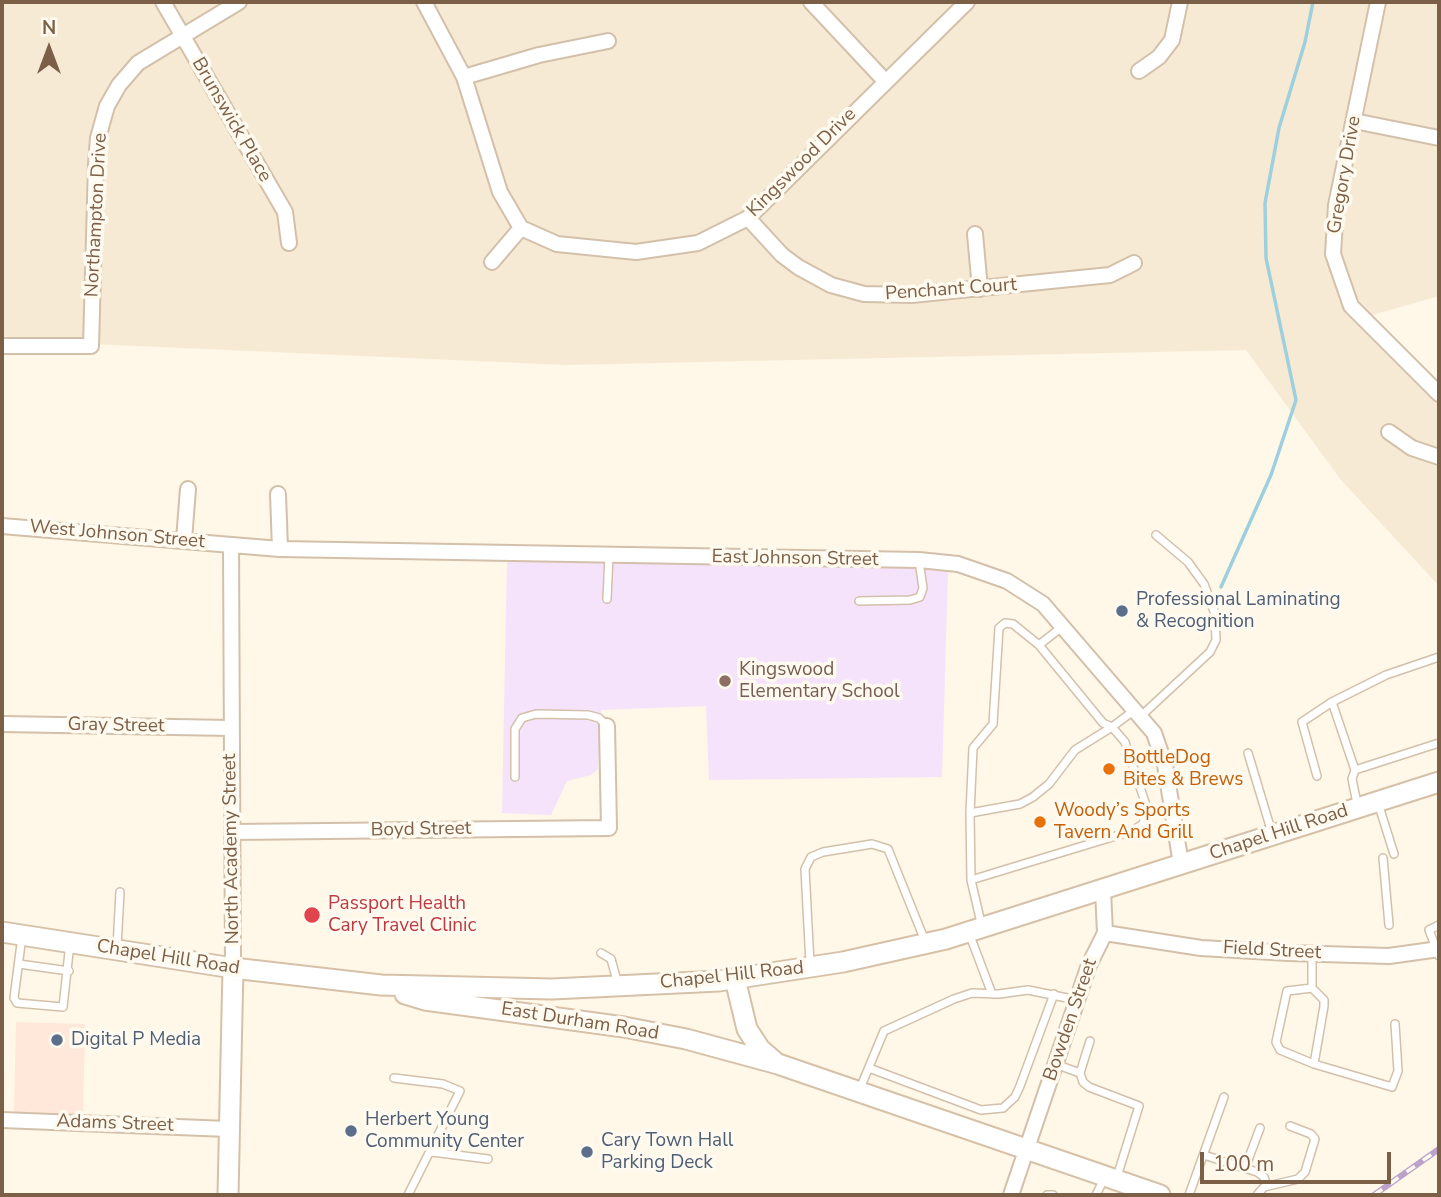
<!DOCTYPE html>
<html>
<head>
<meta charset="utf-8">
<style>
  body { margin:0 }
  #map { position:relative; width:1441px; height:1197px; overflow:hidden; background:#fff7e7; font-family:"Nunito Sans",sans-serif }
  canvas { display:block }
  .frame { position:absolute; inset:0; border:4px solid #7c5f47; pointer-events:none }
  .north { position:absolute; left:14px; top:14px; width:70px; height:70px; -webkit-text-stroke:5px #fffaef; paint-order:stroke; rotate:0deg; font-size:19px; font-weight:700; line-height:28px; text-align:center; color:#7c5f47 }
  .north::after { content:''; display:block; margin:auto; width:24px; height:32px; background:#7c5f47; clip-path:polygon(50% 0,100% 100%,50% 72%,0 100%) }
  .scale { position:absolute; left:1200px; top:1152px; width:191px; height:32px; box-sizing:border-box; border:4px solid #7c5f47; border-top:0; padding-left:9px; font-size:21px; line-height:24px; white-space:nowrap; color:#7c5f47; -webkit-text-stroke:5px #fffaef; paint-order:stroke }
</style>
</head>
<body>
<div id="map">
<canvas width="1441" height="1197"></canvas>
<div class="frame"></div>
<div class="north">N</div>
<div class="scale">100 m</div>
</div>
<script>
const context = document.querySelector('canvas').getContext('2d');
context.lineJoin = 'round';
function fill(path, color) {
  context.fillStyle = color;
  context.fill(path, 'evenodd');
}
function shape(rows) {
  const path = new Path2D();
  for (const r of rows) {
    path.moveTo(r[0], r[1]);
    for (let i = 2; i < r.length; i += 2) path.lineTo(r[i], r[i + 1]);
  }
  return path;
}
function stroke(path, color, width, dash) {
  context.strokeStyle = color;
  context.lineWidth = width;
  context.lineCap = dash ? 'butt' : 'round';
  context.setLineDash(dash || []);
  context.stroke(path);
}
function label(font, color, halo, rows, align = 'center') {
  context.font = font + ' "Nunito Sans",sans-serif';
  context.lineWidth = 7;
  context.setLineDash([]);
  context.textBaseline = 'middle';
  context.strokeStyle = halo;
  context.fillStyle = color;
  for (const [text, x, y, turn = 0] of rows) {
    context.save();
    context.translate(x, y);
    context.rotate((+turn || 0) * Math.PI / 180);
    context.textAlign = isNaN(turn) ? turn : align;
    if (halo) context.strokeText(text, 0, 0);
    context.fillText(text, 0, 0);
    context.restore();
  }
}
fill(shape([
  [2,2,1439,2,1439,296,1355,320,1439,401,1439,586,1341,480,1246,350,566,365,2,340]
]), '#f7ead4');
fill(shape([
  [16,1022,85,1024,83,1115,14,1113]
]), '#ffe8da');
fill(shape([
  [507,559,934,568,948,572,942,777,709,780,706,706,601,710,598,769,591,775,567,781,551,815,502,813]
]), '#f5e3fb');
stroke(shape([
  [1221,587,1271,475,1296,400,1266,258,1265,203,1279,128,1305,42,1313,2]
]), '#9dcfde', 3.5);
const lane = shape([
  [607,599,609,556],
  [859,601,910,600,920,597,923,588,919,561],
  [1039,645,1063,626],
  [1141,716,1210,652,1216,640,1215,614,1204,584,1188,562,1156,535],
  [1248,753,1272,833],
  [1165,765,1186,756],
  [1355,770,1439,743],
  [1317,776,1302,722,1332,702],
  [515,777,515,729,522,718,536,714,588,715,599,718,607,726],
  [1378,803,1394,854],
  [1358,808,1352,779,1355,770,1332,702,1386,675,1439,657],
  [970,813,973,748,993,724,999,628,1005,623,1013,624,1039,645,1103,723,1112,727],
  [1383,858,1389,925],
  [971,880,970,813,1020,804,1033,797,1049,784,1075,750,1112,727],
  [1439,925,1429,930,1439,956],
  [982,927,971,880,1132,831,1143,824,1147,808,1125,742,1112,727,1136,709],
  [969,933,992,994],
  [22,936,14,998,17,1003,63,1007,70,943],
  [117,947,120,892],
  [601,953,611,959,618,984],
  [1312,954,1312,988,1287,991,1276,1042,1280,1050,1314,1064,1392,1087,1398,1071,1395,1024],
  [19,964,69,971],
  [810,964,805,869,811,857,823,852,872,844,888,849,925,941],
  [1312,988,1324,1000,1324,1006,1314,1064],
  [1055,1064,1080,1073,1083,1082,1089,1087,1139,1106,1116,1180],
  [869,1068,981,1110,1003,1108,1015,1097,1020,1086,1054,994],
  [1080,1073,1090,1041],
  [394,1078,443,1084,460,1091,408,1195],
  [859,1091,884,1031,954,999,972,993,999,994,1028,990,1077,1000],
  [432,1152,488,1159],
  [1204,1155,1257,1172,1264,1177,1267,1186],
  [1245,1168,1260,1128],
  [1047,1195,1053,1195],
  [1096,1195,1105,1177],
  [1189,1195,1224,1097],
  [1257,1195,1264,1187,1298,1179,1305,1172,1315,1139,1311,1134,1290,1126]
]);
const street = shape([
  [163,2,285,212,289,243],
  [424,2,464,77,500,192,521,228,557,244,636,252,698,243,748,218,967,2],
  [811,2,885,81],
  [1378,2,1336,205,1333,254,1351,306,1439,394],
  [1139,71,1159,57,1172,40,1180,2],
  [464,77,539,55,608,41],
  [1354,121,1439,138],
  [748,218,782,255,798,267,831,285,864,294,912,295,1110,275,1134,263],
  [975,234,980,289],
  [492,262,521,228],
  [2,346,91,346,96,164,98,138,107,106,119,85,138,63,239,2],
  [1389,432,1412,448,1439,457],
  [278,494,280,549],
  [2,526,280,549,919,560,958,564,1007,581,1043,604,1154,733,1165,765,1181,864],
  [184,540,188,489],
  [231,545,233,968],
  [2,724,231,728],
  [233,832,609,828,607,726],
  [1105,933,1201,948,1289,953,1389,956,1439,949],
  [2,1120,228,1129],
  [1011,1195,1089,965,1105,933,1103,890]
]);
const secondary = shape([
  [2,932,233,968,381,985,552,989,719,981,843,962,946,939,1439,782],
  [735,979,747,1029,760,1049,774,1061],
  [405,994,425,1000,624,1027,686,1039,778,1064,1160,1195],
  [228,1195,233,968]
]);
stroke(lane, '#d3c0aa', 10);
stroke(street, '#d3c0aa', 18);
stroke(secondary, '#d6c1a8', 23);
stroke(lane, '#fff', 7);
stroke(street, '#fff', 14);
stroke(secondary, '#fff', 19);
const rail = shape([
  [1374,1195,1439,1149]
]);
stroke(rail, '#bca2cb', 6);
stroke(rail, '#fffaef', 3.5, [10]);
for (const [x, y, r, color] of [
  [1122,611,7,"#5c6f8a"],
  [725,681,7,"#8d6e63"],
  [1109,769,7,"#e8710a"],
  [1040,822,7,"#e8710a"],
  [312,915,9,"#e0444e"],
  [57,1040,7,"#5c6f8a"],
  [351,1131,7,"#5c6f8a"],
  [587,1152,7,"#5c6f8a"]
]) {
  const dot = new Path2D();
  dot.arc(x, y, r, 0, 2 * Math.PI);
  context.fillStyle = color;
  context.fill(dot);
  stroke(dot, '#fffaef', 2.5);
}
label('19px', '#7c5f47', '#fffaef', [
  ["Brunswick Place",231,120,60],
  ["Kingswood Drive",802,163,-45],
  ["Gregory Drive",1345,175,-80],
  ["Northampton Drive",97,215,-87],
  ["Penchant Court",951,290,-4],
  ["West Johnson Street",117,535,5],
  ["East Johnson Street",795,559,1],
  ["Gray Street",116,726,1],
  ["Boyd Street",421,830,-1],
  ["Chapel Hill Road",1279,833,-18],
  ["North Academy Street",232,849,-91],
  ["Field Street",1272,951,3],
  ["Chapel Hill Road",168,958,9],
  ["Chapel Hill Road",732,976,-6],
  ["Bowden Street",1071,1020,-71],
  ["East Durham Road",580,1022,9],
  ["Adams Street",115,1124,2]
]);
label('19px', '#4e5e75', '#fffaef', [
  ["Professional Laminating",1136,600],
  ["& Recognition",1136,622],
  ["Digital P Media",71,1040],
  ["Herbert Young",365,1120],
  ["Community Center",365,1142],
  ["Cary Town Hall",601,1141],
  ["Parking Deck",601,1163]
], 'left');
label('19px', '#785e54', '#fffaef', [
  ["Kingswood",739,670],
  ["Elementary School",739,692]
], 'left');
label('19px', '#c56008', '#fffaef', [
  ["BottleDog",1123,758],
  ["Bites & Brews",1123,780],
  ["Woody’s Sports",1054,811],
  ["Tavern And Grill",1054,833]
], 'left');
label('19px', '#be3a42', '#fffaef', [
  ["Passport Health",328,904],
  ["Cary Travel Clinic",328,926]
], 'left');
</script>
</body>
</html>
